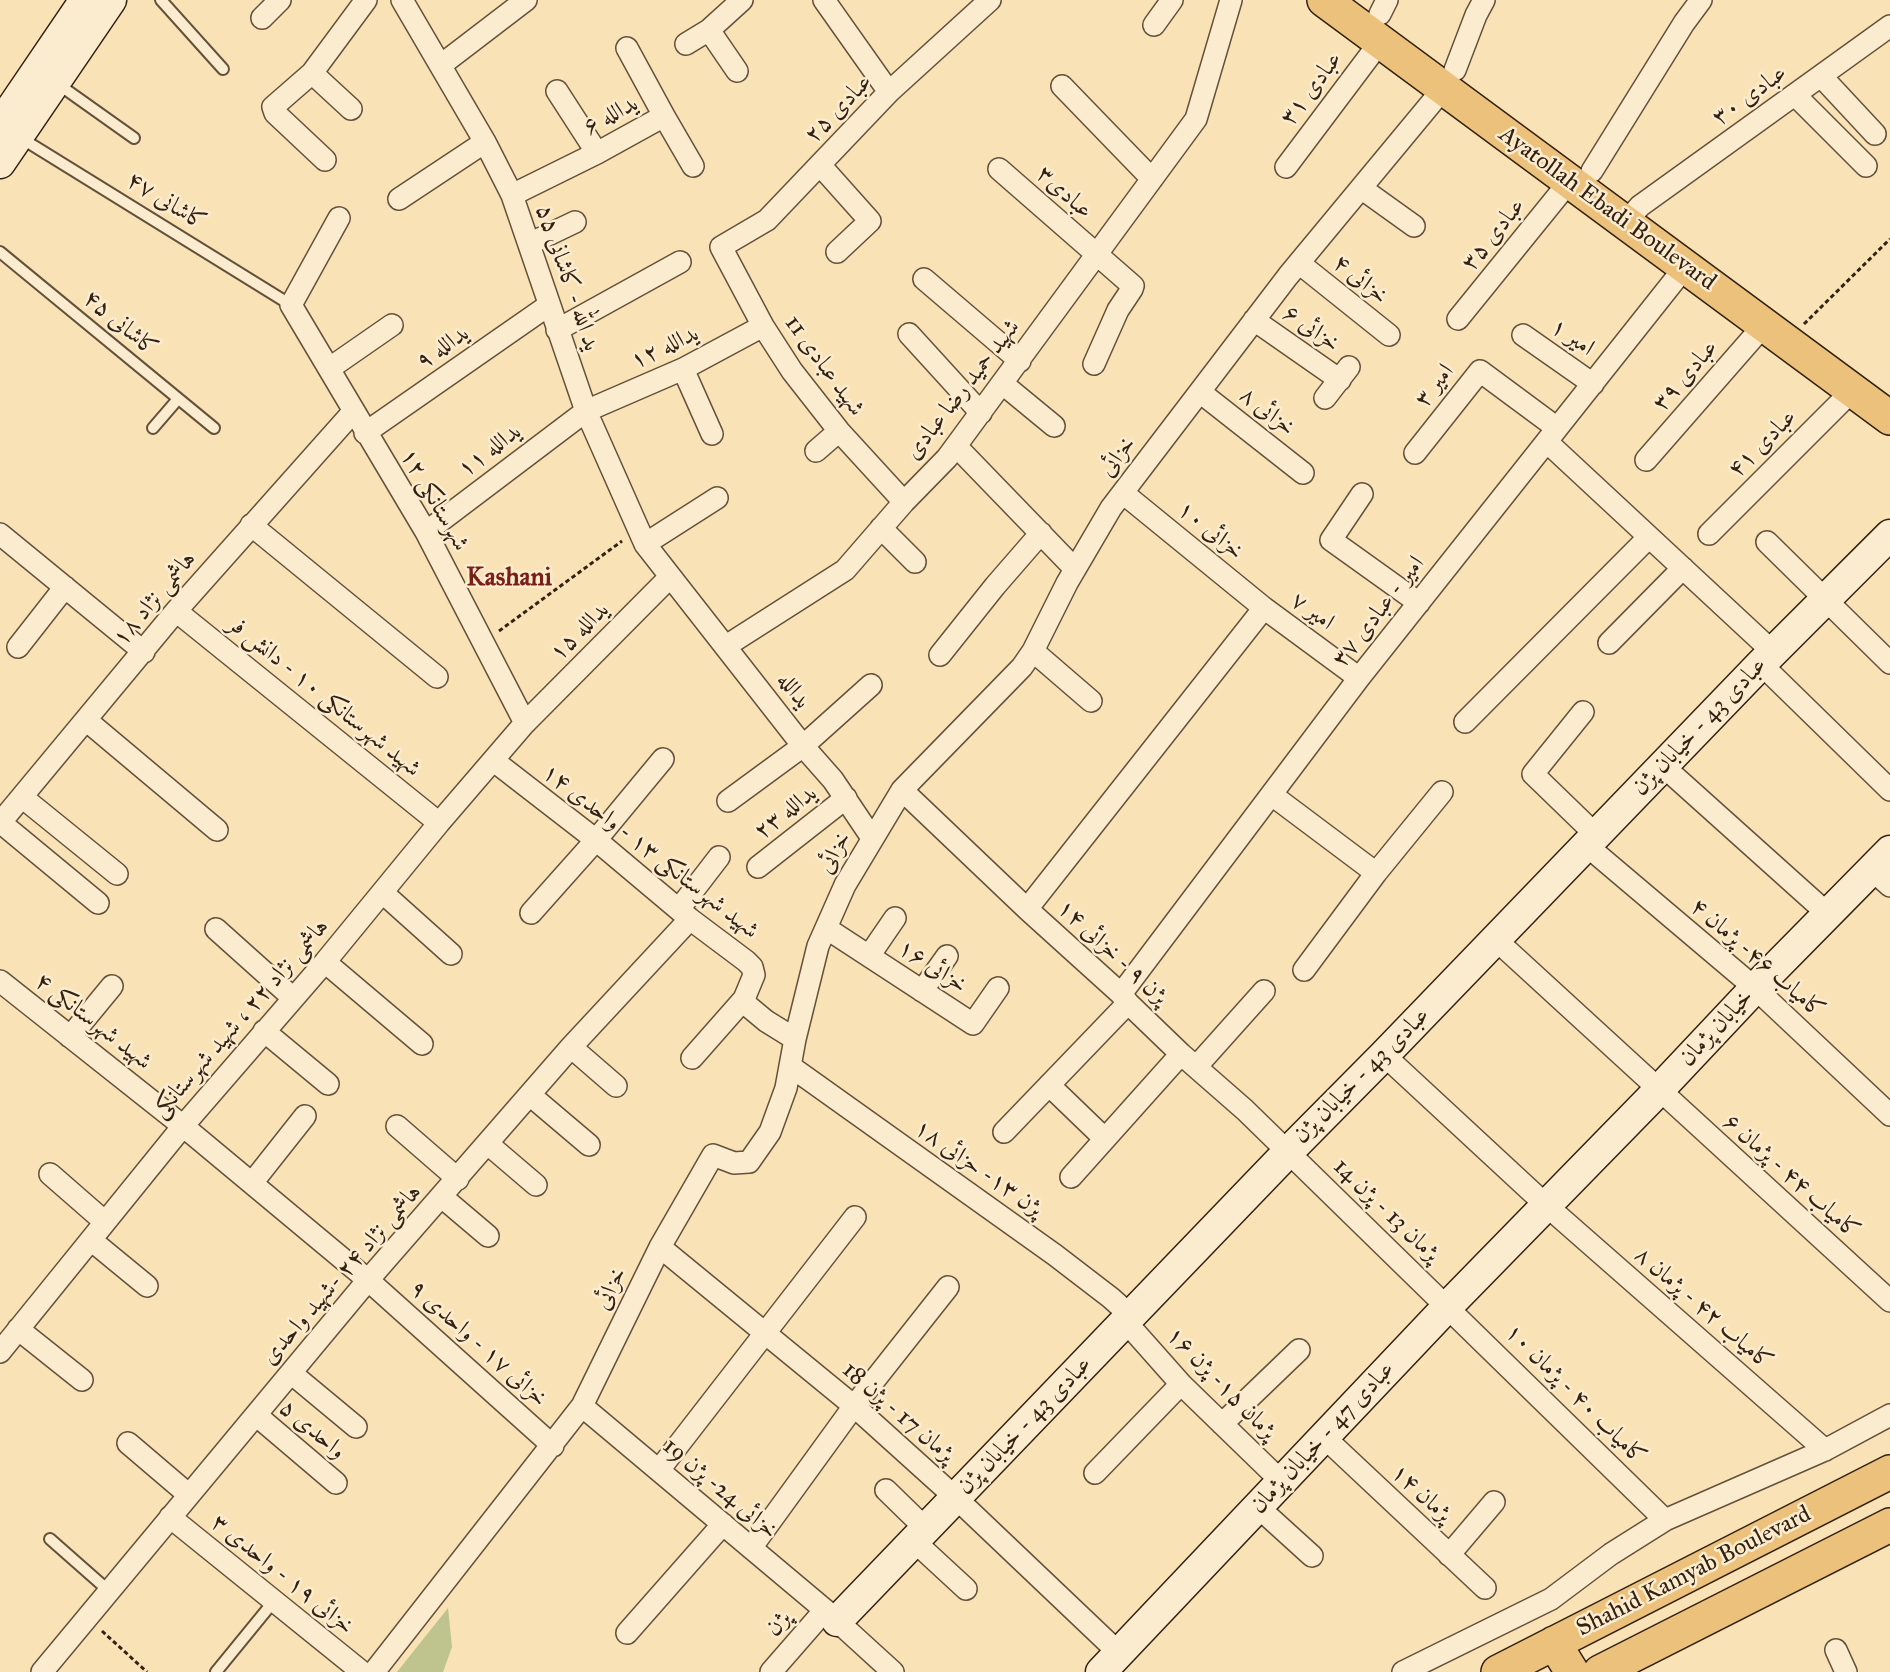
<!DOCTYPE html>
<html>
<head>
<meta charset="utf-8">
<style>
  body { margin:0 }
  canvas { display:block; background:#f9e2b6 }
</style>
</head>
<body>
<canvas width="1890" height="1672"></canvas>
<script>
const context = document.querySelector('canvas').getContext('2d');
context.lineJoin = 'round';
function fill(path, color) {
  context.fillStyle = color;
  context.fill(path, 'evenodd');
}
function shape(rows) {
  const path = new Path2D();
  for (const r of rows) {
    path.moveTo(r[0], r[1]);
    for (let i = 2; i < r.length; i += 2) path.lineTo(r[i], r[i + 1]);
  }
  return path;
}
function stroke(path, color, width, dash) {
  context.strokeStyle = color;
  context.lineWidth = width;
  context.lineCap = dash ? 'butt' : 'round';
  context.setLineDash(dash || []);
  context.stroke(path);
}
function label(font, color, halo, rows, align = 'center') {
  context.font = font + ' "IM FELL Great Primer",Amiri,serif';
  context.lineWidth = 5;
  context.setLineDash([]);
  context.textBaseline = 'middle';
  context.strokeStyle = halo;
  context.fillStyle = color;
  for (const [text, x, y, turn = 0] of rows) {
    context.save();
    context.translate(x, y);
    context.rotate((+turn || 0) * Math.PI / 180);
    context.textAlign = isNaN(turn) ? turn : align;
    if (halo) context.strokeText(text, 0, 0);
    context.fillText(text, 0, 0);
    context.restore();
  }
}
fill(shape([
  [448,1608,452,1647,443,1672,397,1672]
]), '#bfc38d');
const lane = shape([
  [161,0,223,69],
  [58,84,134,138],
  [21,138,291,305],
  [0,252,214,428],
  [153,428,178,399],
  [50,1539,109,1591],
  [216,1672,274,1601]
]);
const street = shape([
  [402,0,485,142,512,195,586,411,645,544,803,746,833,780,872,838],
  [824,0,889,92],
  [1380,14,1387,0],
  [262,18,280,0],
  [1154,25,1172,0],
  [709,30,737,71],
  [686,44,709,30,742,0],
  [441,65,526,0],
  [1455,70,1476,15,1484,0],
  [312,73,351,109],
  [1821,76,1875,134],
  [1062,86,1152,179],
  [557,91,597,153],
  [1795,95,1866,166],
  [664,116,693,166],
  [325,160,275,113,273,107,312,73,366,0],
  [820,165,870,221,837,252],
  [1286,167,1380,42],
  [999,169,1133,286,1132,289,1118,310,1094,364],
  [1592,171,1684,23,1701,0],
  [1361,188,1414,226],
  [512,195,597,153,664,116,627,48],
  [399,199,485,142],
  [339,218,291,305,426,532,525,723],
  [1625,223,1640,206,1890,26],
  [529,244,575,222],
  [1299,263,1389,335],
  [924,279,1020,361],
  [1458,319,1569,182],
  [1254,320,1340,380],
  [557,330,680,262],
  [909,334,981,413],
  [1523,335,1593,384],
  [330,368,392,325],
  [683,369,712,434],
  [1003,384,1054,426],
  [1200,392,1303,473],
  [1325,398,1349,367],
  [365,433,549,305],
  [1547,442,1773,652],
  [956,446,1075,569],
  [816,451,839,431],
  [1415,453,1480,371,1557,428],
  [1646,460,1764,325],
  [1123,493,1264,608,1359,678],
  [1362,494,1331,540,1419,603],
  [904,502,839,431,792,371,763,326,721,247,767,220,889,92,990,0],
  [251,525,437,677],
  [881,528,915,562],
  [426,532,586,411,683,369,763,326],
  [0,534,144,652],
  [1709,534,1853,390],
  [1767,542,1890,663],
  [645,544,717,498],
  [176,611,439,823],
  [1609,643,1683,568],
  [726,646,845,570,904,502,947,458,1196,119,1231,0],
  [18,647,65,587],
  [1033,651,1091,701],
  [940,655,995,586,1041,533],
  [1761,664,1890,790],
  [1583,712,1533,774,1596,835],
  [86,720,217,830],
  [1465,722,1649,537],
  [494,761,596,840,690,919,746,961,752,967,754,975,744,999,748,1006,766,1021,795,1039],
  [1663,766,1829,915],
  [902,790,1027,909,1121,994,1128,1003,1181,1054,1245,1110,1665,1520],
  [1272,795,1376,873],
  [22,797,117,874],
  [728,801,803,746,871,685],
  [0,822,98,903],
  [0,823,176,611,353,412],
  [1586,845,1755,988,1890,1115],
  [758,867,846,798],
  [1872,870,1890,886],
  [383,893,451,954],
  [679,909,719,857],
  [1027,909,1264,608],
  [531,913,596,840,663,759],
  [826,928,973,1024,998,988],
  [216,929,293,998],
  [1495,939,1890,1301],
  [869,956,895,918],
  [325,962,422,1044],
  [1304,970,1376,873,1442,792],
  [0,981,183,1126,368,1280,553,1446],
  [922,991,947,956],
  [1121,994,1359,678,1685,267],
  [264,1031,328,1084],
  [70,1037,112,986],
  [571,1047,616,1086],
  [1384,1055,1547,1206,1825,1450],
  [692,1058,744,999],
  [790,1066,1055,1255,1111,1298,1121,1307,1126,1322,1181,1384,1281,1481],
  [1196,1067,1264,991],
  [1049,1085,1105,1139],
  [530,1095,589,1145],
  [397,1126,458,1179],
  [1004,1132,1128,1003],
  [488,1144,536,1185],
  [50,1174,105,1222],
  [1071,1177,1181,1054],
  [252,1183,305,1116],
  [442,1197,488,1236],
  [91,1240,147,1286],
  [660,1247,854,1406,956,1498,1119,1653],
  [18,1329,82,1380],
  [0,1352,183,1126,325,962,439,823,525,723,670,577],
  [291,1373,356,1427],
  [582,1406,825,1610,893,1672],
  [256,1415,336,1483],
  [1222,1424,1299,1350],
  [1323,1436,1485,1588],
  [128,1443,189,1495],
  [659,1470,855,1217],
  [1095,1473,1181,1384],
  [886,1490,926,1529],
  [1258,1507,1312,1556],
  [170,1517,362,1672],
  [914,1541,966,1589],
  [751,1548,854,1406,948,1287],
  [1449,1555,1494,1502],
  [627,1633,723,1524],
  [1836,1650,1846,1672],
  [42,1672,368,1280,571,1047,690,919],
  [374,1672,582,1406,660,1247,713,1155,734,1163,749,1162,770,1132,786,1088,795,1039,818,946,845,885,902,790,1022,667,1033,651,1067,583,1111,508,1288,276,1443,89],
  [771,1672,825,1610],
  [1403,1672,1551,1599,1611,1554,1665,1520,1825,1450,1890,1415]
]);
const secondary = shape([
  [0,125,85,0],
  [0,163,111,0],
  [837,1621,1288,1152,1384,1055,1761,664,1890,535],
  [1101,1672,1448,1306,1659,1090,1755,988,1890,851]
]);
const primary = shape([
  [1324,0,1890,418],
  [1554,1643,1572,1672],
  [1498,1672,1890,1472],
  [1600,1672,1890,1525]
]);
stroke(lane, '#64513b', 14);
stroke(street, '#64513b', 24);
stroke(secondary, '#332112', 33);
stroke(primary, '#332112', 36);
stroke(shape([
  [1804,324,1890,239],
  [499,631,622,541],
  [102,1631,147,1672]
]), '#332112', 3, [4.5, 3]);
stroke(lane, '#fbecd0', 10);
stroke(street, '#fbecd0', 21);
stroke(secondary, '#fbecd0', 30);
stroke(primary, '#ecc17b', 33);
label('24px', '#332112', '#fbecd0', [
  ["عبادی ۳۱",1312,89,-53],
  ["عبادی ۳۰",1750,96,-36],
  ["عبادی ۲۵",839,109,-46],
  ["یدالله ۶",611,116,-28],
  ["عبادی۳",1064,193,42],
  ["کاشانی ۴۷",166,202,32],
  ["Ayatollah Ebadi Boulevard",1607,209,36],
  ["عبادی ۳۵",1494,235,-51],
  ["ید الله - کاشانی ۵۵",567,278,71],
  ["خزائی ۴",1360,280,39],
  ["کاشانی ۴۵",120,324,40],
  ["خزائی ۶",1311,329,35],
  ["امیر ۱",1572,338,35],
  ["یدالله ۹",443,348,-35],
  ["یدالله ۱۲",665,348,-25],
  ["شهید عبادی 11",824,366,54],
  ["عبادی ۳۹",1686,376,-49],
  ["امیر ۳",1435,386,-52],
  ["شهید حمید رضا عبادی",963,390,-52],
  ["خزائی ۸",1267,412,38],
  ["عبادی ۴۱",1763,444,-45],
  ["یدالله ۱۱",490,451,-37],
  ["خزائی",1118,457,-53],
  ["شهرستانکی ۱۲",434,500,60],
  ["خزائی ۱۰",1210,531,39],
  ["هاشمی نژاد ۱۸",155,599,-50],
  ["امیر ۷",1312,612,36],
  ["امیر - عبادی ۳۷",1379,612,-52],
  ["یدالله ۱۵",580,632,-45],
  ["یدالله",793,691,52],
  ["شهید شهرستانکی ۱۰ - دانش فر",324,697,39],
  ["عبادی 43 - خیابان پژن",1700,727,-46],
  ["یدالله ۲۳",786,813,-38],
  ["شهید شهرستانکی ۱۳ - واحدی ۱۴",650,852,38],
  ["خزائی",835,853,-61],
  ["پژن ۹ - خزائی ۱۴",1112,953,43],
  ["کامیاب ۴۶- پژمان ۴",1757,959,41],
  ["خزائی ۱۶",932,967,33],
  ["هاشمی نژاد ۲۲ ، شهید شهرستانکی",241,1019,-49],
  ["شهید شهرستانکی ۴",93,1022,38],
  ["خیابان پژمان",1717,1028,-47],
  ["عبادی 43 - خیابان پژن",1362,1076,-45],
  ["پژن ۱۳- حزائی ۱۸",978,1169,35],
  ["کامیاب ۴۴ - پژمان ۶",1791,1177,42],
  ["پژمان 13 - پژن 14",1386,1211,44],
  ["هاشمی نژاد ۲۴ -شهید واحدی",342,1275,-49],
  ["خزائی",611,1289,-64],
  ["کامیاب ۴۲ - پژمان ۸",1703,1309,41],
  ["خزائی ۱۷ - واحدی ۹",478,1344,42],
  ["پژمان ۱۵- پژن ۱۶",1221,1384,46],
  ["کامیاب ۴۰ - پژمان ۱۰",1575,1395,45],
  ["پژمان 17 - پژن 18",898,1413,41],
  ["عبادی 43 - خیابان پژن",1025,1426,-46],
  ["واحدی ۵",312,1430,40],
  ["عبادی 47 - خیابان پژمان",1323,1438,-47],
  ["خزائی 24- پژن 19",720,1489,40],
  ["پژمان ۱۴",1421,1494,43],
  ["Shahid Kamyab Boulevard",1694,1572,-27],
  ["خزائی ۱۹ - واحدی ۳",282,1575,39],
  ["پژن",779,1624,-49]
]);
label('bold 26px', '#7a1f14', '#fbecd0', [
  ["Kashani",509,579]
]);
</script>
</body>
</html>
